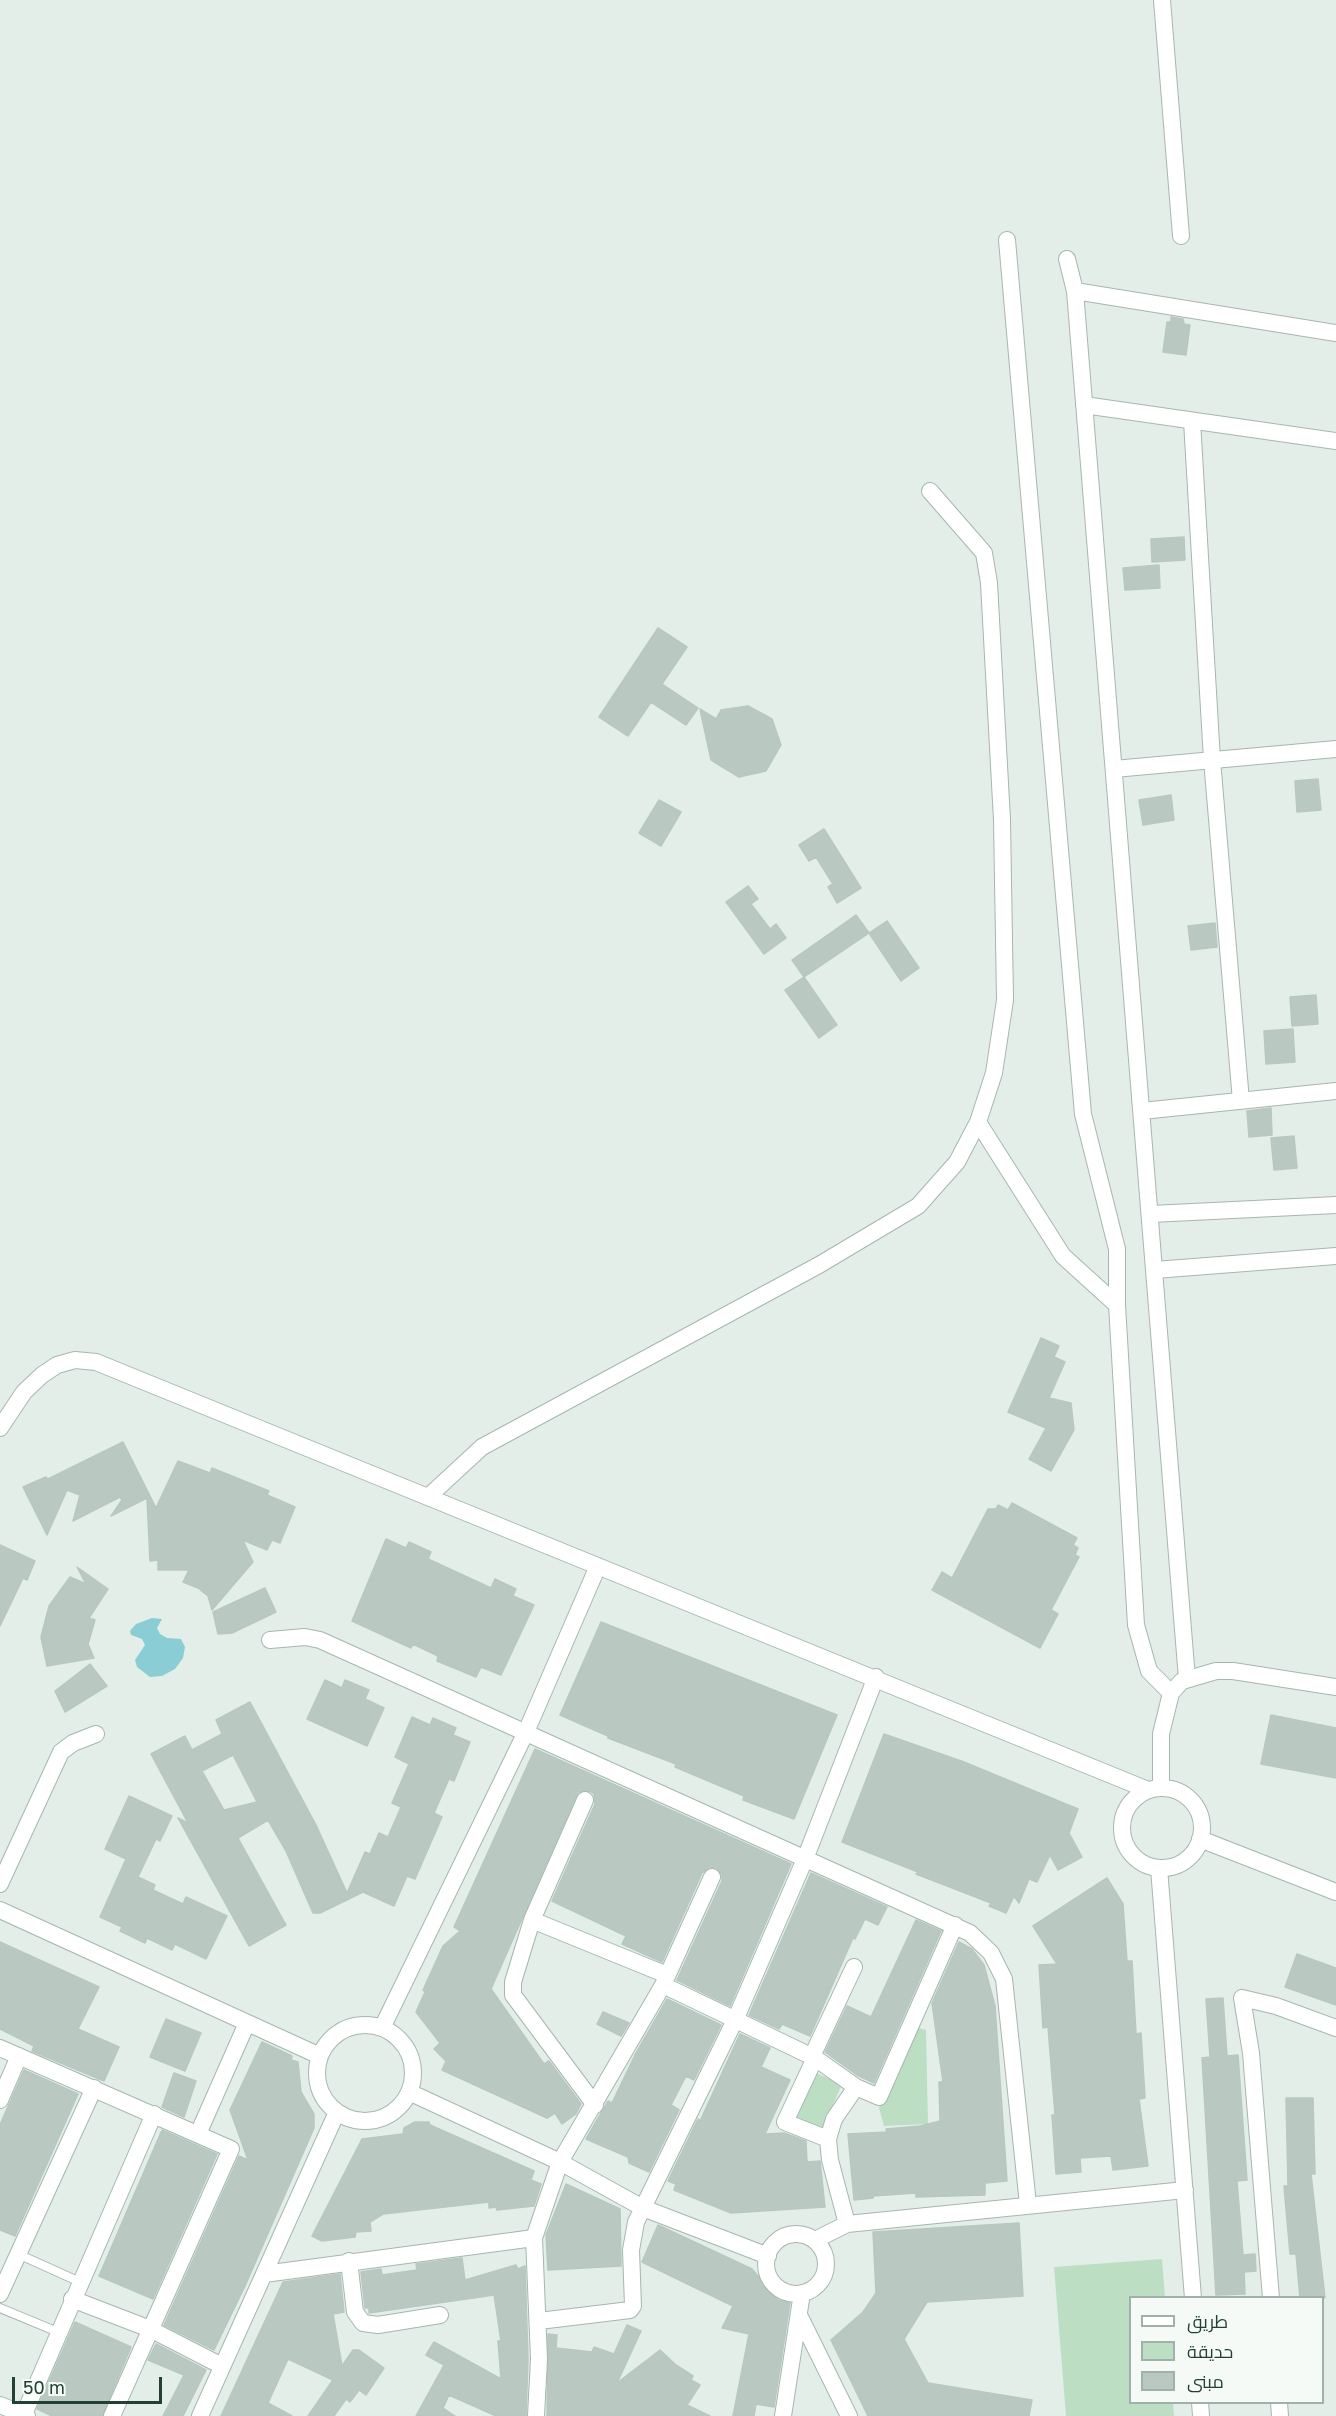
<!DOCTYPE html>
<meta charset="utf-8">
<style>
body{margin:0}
#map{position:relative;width:1336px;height:2416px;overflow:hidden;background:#e4eee9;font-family:"Golos Text",Cairo,sans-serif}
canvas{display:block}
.legend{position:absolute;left:1129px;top:2296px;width:195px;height:108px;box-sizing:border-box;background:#f5faf7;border:2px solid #a1b0aa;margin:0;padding:8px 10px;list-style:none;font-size:18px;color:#234036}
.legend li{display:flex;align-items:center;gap:12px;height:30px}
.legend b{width:30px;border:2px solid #a1b0aa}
.scale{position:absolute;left:12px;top:2377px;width:150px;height:27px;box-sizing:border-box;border:3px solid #234036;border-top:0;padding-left:8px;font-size:18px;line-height:21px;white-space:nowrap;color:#234036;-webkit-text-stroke:4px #f5faf7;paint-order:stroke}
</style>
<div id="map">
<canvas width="1336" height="2416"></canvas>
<ul class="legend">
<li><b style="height:8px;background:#fff"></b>طريق</li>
<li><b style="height:16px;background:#bcdfc4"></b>حديقة</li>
<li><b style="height:16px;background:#b9c9c2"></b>مبنى</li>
</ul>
<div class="scale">50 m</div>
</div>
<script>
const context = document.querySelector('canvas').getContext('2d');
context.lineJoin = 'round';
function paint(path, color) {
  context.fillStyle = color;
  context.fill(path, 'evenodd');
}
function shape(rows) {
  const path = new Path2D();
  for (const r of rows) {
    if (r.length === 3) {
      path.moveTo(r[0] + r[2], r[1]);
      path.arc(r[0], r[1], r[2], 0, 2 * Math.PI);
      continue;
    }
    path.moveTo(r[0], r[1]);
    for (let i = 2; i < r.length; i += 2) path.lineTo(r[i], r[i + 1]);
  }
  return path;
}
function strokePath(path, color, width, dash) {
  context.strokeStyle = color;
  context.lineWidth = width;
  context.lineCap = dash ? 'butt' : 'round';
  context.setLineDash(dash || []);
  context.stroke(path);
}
const green = shape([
 [909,2025,926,2030,928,2124,884,2126,879,2108],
 [809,2070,842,2084,821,2133,787,2119],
 [1162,2259,1165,2297,1130,2298,1130,2402,1173,2403,1174,2416,1066,2416,1054,2267]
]);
const water = shape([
 [152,1618,162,1619,157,1628,160,1634,167,1638,181,1639,185,1647,183,1658,175,1669,162,1676,150,1677,137,1667,135,1660,145,1645,142,1639,131,1635,130,1631,136,1624]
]);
const building = shape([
 [1171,317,1183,319,1184,324,1190,325,1186,355,1163,352,1167,322,1171,322,1171,317],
 [1184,537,1185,560,1152,562,1151,539,1184,537],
 [1159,565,1160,588,1125,590,1123,568,1159,565],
 [658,628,687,647,662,684,698,708,686,725,651,702,628,736,599,717,658,628],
 [748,706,772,719,781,745,766,771,739,777,711,760,700,709,716,719,721,710,748,706],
 [1318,779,1321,810,1297,812,1295,781,1318,779],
 [1171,795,1174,820,1143,825,1139,800,1171,795],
 [659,800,681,812,661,846,639,833,659,800],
 [824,829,861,888,837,903,828,887,833,884,816,857,809,861,799,845,824,829],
 [748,886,758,899,751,904,770,929,776,924,786,938,764,954,726,902,748,886],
 [856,915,869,933,804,977,792,960,856,915],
 [887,921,919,968,901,981,869,933,887,921],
 [1215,923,1217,947,1191,950,1188,926,1215,923],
 [804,977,837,1025,819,1038,785,990,804,977],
 [1316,995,1318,1024,1292,1026,1290,997,1316,995],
 [1293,1029,1295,1062,1266,1064,1264,1031,1293,1029],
 [1271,1108,1272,1135,1249,1137,1247,1111,1271,1108],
 [1294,1136,1297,1168,1274,1170,1271,1138,1294,1136],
 [1041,1338,1059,1346,1054,1357,1065,1362,1049,1398,1071,1403,1074,1430,1051,1471,1029,1459,1046,1428,1008,1412,1041,1338],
 [123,1442,156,1508,178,1461,210,1473,212,1468,269,1491,267,1495,295,1507,280,1543,272,1540,267,1550,243,1540,253,1562,212,1610,208,1596,198,1588,183,1582,189,1570,158,1570,158,1560,150,1561,147,1498,111,1516,122,1500,120,1497,73,1521,80,1495,67,1490,47,1535,23,1487,46,1477,48,1479,123,1442],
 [1012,1503,1077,1538,1073,1545,1078,1548,1075,1555,1079,1557,1051,1610,1058,1614,1040,1648,932,1590,942,1572,952,1578,988,1509,996,1509,998,1505,1008,1510,1012,1503],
 [386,1539,406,1548,409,1542,431,1552,428,1559,491,1588,495,1579,516,1589,513,1596,534,1605,501,1675,481,1667,476,1677,437,1661,438,1656,413,1644,411,1648,352,1621,386,1539],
 [0,1545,35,1561,27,1580,23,1578,0,1626,0,1545],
 [77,1567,108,1589,89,1618,95,1620,88,1644,94,1658,47,1666,41,1637,49,1606,70,1577,86,1584,77,1567],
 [265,1588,276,1612,232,1633,218,1634,213,1612,265,1588],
 [601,1622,837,1715,794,1819,743,1800,744,1796,675,1767,676,1764,608,1738,608,1736,560,1715,601,1622],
 [90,1664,107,1686,65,1712,55,1691,90,1664],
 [325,1680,342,1688,345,1680,369,1690,365,1699,384,1708,367,1746,307,1719,325,1680],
 [250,1702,316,1825,347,1893,365,1852,370,1854,379,1833,388,1837,401,1807,392,1803,409,1764,395,1757,412,1717,430,1725,433,1718,456,1728,453,1735,470,1742,454,1781,449,1779,434,1813,442,1817,415,1879,407,1876,394,1906,363,1892,320,1913,313,1913,286,1851,268,1820,238,1838,286,1925,249,1946,178,1818,188,1823,151,1754,185,1736,192,1750,222,1734,216,1720,250,1702],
 [233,1755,257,1802,224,1810,202,1771,233,1755],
 [1271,1715,1336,1728,1336,1778,1261,1764,1271,1715],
 [884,1734,964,1762,1078,1809,1069,1833,1082,1857,1058,1870,1050,1855,1037,1882,1029,1879,1019,1903,1014,1896,1006,1913,989,1906,991,1903,916,1874,918,1872,842,1842,884,1734],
 [535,1749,791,1864,730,2006,677,1980,722,1881,722,1875,717,1868,710,1867,702,1873,662,1962,622,1944,626,1936,552,1901,595,1804,594,1794,590,1791,578,1792,491,1989,544,2064,549,2061,581,2104,576,2114,562,2124,555,2113,547,2118,442,2070,446,2061,434,2049,440,2043,416,2012,425,1992,423,1990,443,1946,460,1931,454,1927,535,1749],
 [129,1796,172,1816,160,1841,156,1839,138,1877,155,1885,153,1890,183,1904,186,1897,227,1916,206,1959,175,1944,172,1950,147,1938,145,1943,120,1931,122,1927,100,1917,126,1859,105,1849,129,1796],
 [811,1873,887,1907,878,1925,865,1919,855,1939,853,1938,810,2036,782,2024,779,2029,749,2015,811,1873],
 [1107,1878,1123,1904,1127,1961,1132,1961,1136,2034,1141,2033,1145,2098,1139,2099,1148,2166,1113,2170,1111,2156,1080,2158,1081,2172,1056,2174,1052,2115,1055,2115,1048,2027,1043,2028,1039,1965,1057,1964,1033,1926,1107,1878],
 [916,1920,941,1931,874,2083,857,2075,825,2052,847,2006,871,2017,916,1920],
 [0,1942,99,1987,78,2029,119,2047,104,2081,32,2051,34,2046,0,2029,0,1942],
 [959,1942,972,1949,984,1965,995,2006,1007,2181,985,2183,985,2195,916,2197,916,2193,873,2196,873,2198,854,2200,848,2134,887,2132,886,2129,920,2126,940,2121,939,2082,943,2082,932,2003,959,1942],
 [1297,1954,1336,1968,1336,2005,1285,1987,1297,1954],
 [1223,1998,1227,2056,1238,2055,1247,2180,1237,2181,1243,2255,1255,2254,1256,2271,1244,2272,1245,2294,1216,2295,1202,2058,1210,2057,1206,1999,1223,1998],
 [667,1999,721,2025,694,2080,686,2076,671,2105,679,2110,649,2172,629,2163,628,2157,586,2139,608,2101,612,2103,636,2053,667,1999],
 [603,2012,629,2023,621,2036,597,2024,603,2012],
 [166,2019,201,2033,185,2071,150,2057,166,2019],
 [740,2034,770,2048,761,2067,790,2080,765,2134,784,2133,806,2141,807,2162,820,2161,825,2207,731,2213,674,2190,676,2184,668,2181,698,2119,700,2121,740,2034],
 [262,2042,292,2056,291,2060,298,2062,301,2092,314,2114,314,2128,245,2286,214,2350,164,2325,239,2156,248,2160,230,2110,262,2042],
 [24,2070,78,2094,15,2236,0,2230,0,2125,24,2070],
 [174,2073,196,2081,184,2117,162,2107,174,2073],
 [1286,2098,1313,2098,1315,2174,1311,2174,1325,2298,1300,2298,1296,2254,1290,2254,1284,2186,1288,2186,1286,2098],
 [415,2122,429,2122,430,2125,534,2171,531,2180,541,2184,534,2206,497,2210,496,2207,489,2208,489,2202,383,2214,370,2222,371,2231,356,2232,355,2237,322,2241,312,2236,362,2139,403,2134,404,2128,415,2122],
 [162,2130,217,2154,153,2299,99,2276,162,2130],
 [566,2184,620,2209,621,2266,548,2270,546,2235,566,2184],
 [1019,2223,1023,2296,927,2302,904,2339,928,2383,1032,2400,1029,2416,868,2416,831,2340,863,2312,876,2293,873,2232,1019,2223],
 [658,2225,752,2269,778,2300,790,2303,774,2407,756,2404,754,2416,733,2416,749,2334,722,2328,733,2306,642,2262,658,2225],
 [462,2258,465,2280,516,2265,518,2269,525,2266,528,2359,526,2416,496,2416,449,2395,443,2408,455,2416,416,2416,444,2365,426,2355,434,2342,501,2379,498,2341,501,2341,494,2295,369,2313,369,2308,365,2308,361,2272,381,2269,382,2275,417,2270,416,2264,462,2258],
 [340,2274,344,2312,333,2314,342,2366,353,2350,359,2350,384,2368,366,2395,359,2390,350,2402,346,2399,334,2416,308,2416,333,2380,288,2359,268,2403,292,2416,221,2416,283,2282,340,2274],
 [75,2322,131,2347,102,2416,52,2416,37,2409,75,2322],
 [627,2325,641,2331,617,2383,660,2350,676,2365,693,2376,691,2380,700,2385,687,2405,710,2416,547,2416,548,2334,557,2335,556,2348,592,2352,594,2347,614,2354,627,2325],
 [156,2344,206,2370,183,2416,163,2416,184,2375,148,2360,156,2344]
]);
const lane = shape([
 [18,2254,80,2282],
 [0,2308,58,2332]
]);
const street = shape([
 [1162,0,1181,236],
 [1007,240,1083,1114,1117,1249,1117,1305,1136,1625,1149,1671,1171,1693],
 [1067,259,1075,291,1187,1679],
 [1075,291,1336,333],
 [1084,405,1336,441],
 [1192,421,1212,760,1241,1101],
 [1114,769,1336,749],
 [1142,1111,1336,1091],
 [978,1122,1063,1256,1117,1305],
 [1151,1214,1336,1205],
 [1155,1270,1336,1256],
 [0,1428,24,1392,42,1375,57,1365,75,1360,96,1362,1148,1790],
 [428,1497,482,1447,819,1265,918,1206,957,1162,978,1122,994,1073,1005,1000,1002,820,989,583,984,553,930,491],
 [270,1640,305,1637,320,1640,970,1933,991,1953,1004,1979,1028,2204],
 [1162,1828,40],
 [1161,1788,1161,1734,1171,1693,1182,1681,1216,1671,1233,1671,1336,1687],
 [585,1800,532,1920,513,1982,513,1995,595,2105],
 [1200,1839,1336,1892],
 [1159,1868,1193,2298],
 [0,1884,61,1752,73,1743,96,1734],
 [0,1910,320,2056],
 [532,1920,667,1975],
 [663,1985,815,2058,856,2087,879,2097,955,1925],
 [365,2073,48],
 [382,2028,526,1732,598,1566],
 [0,2048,231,2149,112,2416],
 [409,2092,560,2162,643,2208,768,2256],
 [0,2100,19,2056],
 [198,2134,247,2023],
 [828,2139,785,2122,815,2058,813,2054,854,1967],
 [847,2224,830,2160,828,2139,834,2119,856,2087],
 [796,2264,30],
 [815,2240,847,2224,1185,2190],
 [349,2261,355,2312,363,2323,378,2325,440,2315],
 [264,2274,534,2238],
 [0,2294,94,2088],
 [1271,2298,1251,2053,1242,1998,1276,2006,1336,2028],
 [72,2299,150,2329,222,2366],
 [799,2315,849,2416],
 [539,2321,630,2310,633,2306,631,2250,636,2222,736,2018,805,1859,876,1677],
 [1200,2402,1201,2416],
 [1279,2402,1280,2416],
 [0,2405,27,2416],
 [24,2414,154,2114],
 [200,2416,337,2112],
 [536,2416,539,2359,534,2238,560,2162,663,1985,712,1877],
 [783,2416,802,2293]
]);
paint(green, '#bcdfc4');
paint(water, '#8bcdd4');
paint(building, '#b9c9c2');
strokePath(building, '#b6c8bf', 1.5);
strokePath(lane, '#a6b6b0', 10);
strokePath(street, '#a6b6b0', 18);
strokePath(lane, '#fff', 8);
strokePath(street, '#fff', 16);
</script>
